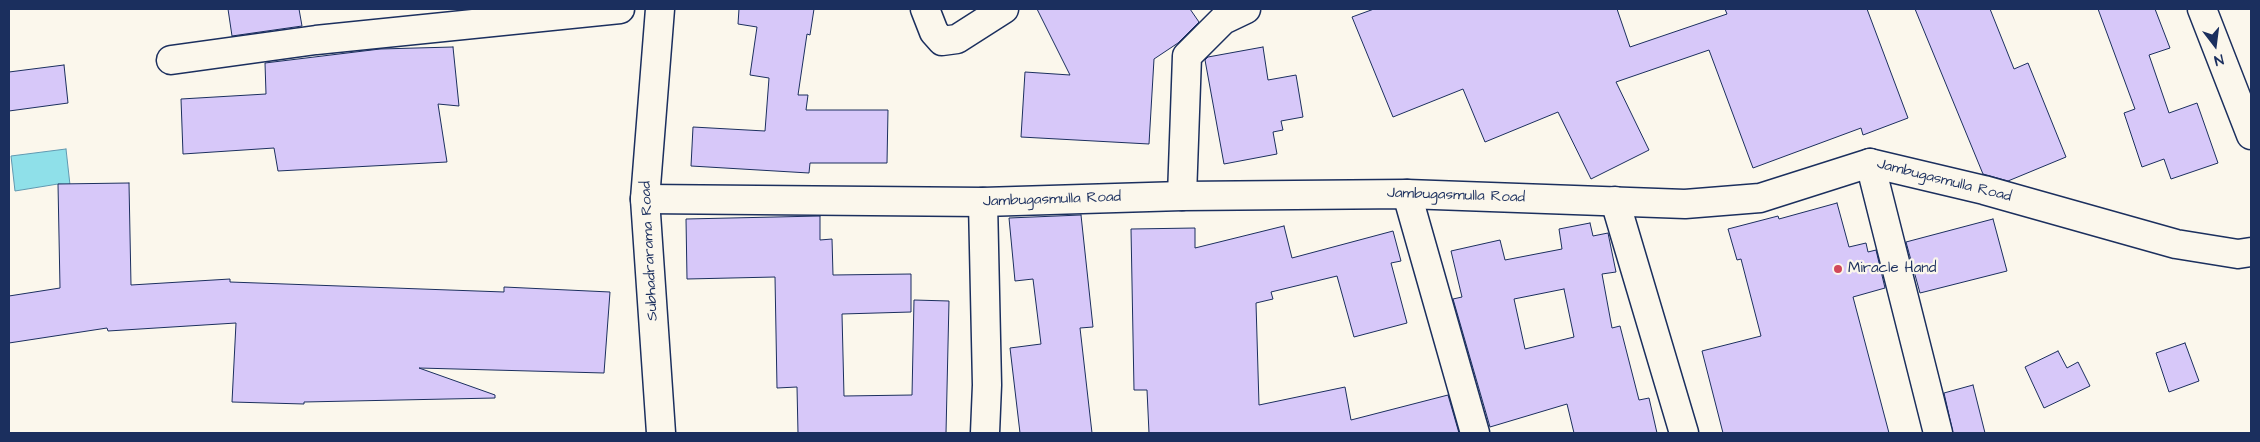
<!DOCTYPE html>
<style>
body{margin:0}
#map{position:relative;width:2260px;height:442px;overflow:hidden;background:#fbf7ec;font-family:"Architects Daughter",sans-serif}
canvas{display:block}
.frame{position:absolute;inset:0;border:10px solid #1b2f5e;pointer-events:none}
.north{position:absolute;left:2190px;top:20px;width:50px;height:50px;-webkit-text-stroke:4px #fbf7ec;paint-order:stroke;rotate:165deg;font-size:14px;font-weight:700;line-height:20px;text-align:center;color:#1b2f5e}
.north::after{content:'';display:block;margin:auto;width:18px;height:22px;background:#1b2f5e;clip-path:polygon(50% 0,100% 100%,50% 72%,0 100%)}
</style>
<div id="map">
<canvas width="2260" height="442"></canvas>
<div class="frame"></div>
<div class="north">N</div>
</div>
<script>
const context = document.querySelector('canvas').getContext('2d');
context.lineJoin = 'round';
function paint(path, color) {
  context.fillStyle = color;
  context.fill(path, 'evenodd');
}
function shape(rows) {
  const path = new Path2D();
  for (const r of rows) {
    path.moveTo(r[0], r[1]);
    for (let i = 2; i < r.length; i += 2) path.lineTo(r[i], r[i + 1]);
  }
  return path;
}
function strokePath(path, color, width, dash) {
  context.strokeStyle = color;
  context.lineWidth = width;
  context.lineCap = dash ? 'butt' : 'round';
  context.setLineDash(dash || []);
  context.stroke(path);
}
function drawText(font, color, halo, rows, align = 'center') {
  context.font = font + ' "Architects Daughter",sans-serif';
  context.lineWidth = 4.5;
  context.setLineDash([]);
  context.textBaseline = 'middle';
  context.strokeStyle = halo;
  context.fillStyle = color;
  for (const [text, x, y, turn = 0] of rows) {
    context.save();
    context.translate(x, y);
    context.rotate((+turn || 0) * Math.PI / 180);
    context.textAlign = isNaN(turn) ? turn : align;
    if (halo) context.strokeText(text, 0, 0);
    context.fillText(text, 0, 0);
    context.restore();
  }
}
const water = shape([
 [66,149,70,185,58,184,15,191,11,156,66,149]
]);
const building = shape([
 [228,9,299,9,302,26,232,36,228,9],
 [739,9,814,9,810,35,807,34,798,95,808,95,806,110,888,110,887,163,810,163,809,173,691,166,693,127,765,131,769,78,750,75,757,27,738,24,739,9],
 [1037,9,1190,9,1199,22,1178,43,1154,59,1149,144,1021,137,1025,72,1070,75,1037,9],
 [1374,9,1617,9,1630,47,1727,14,1725,9,1867,9,1908,118,1863,135,1861,128,1753,168,1709,50,1616,82,1649,150,1591,179,1558,112,1485,142,1463,89,1393,117,1352,17,1374,9],
 [1915,9,1990,9,2014,69,2028,63,2066,157,2008,181,1983,174,1915,9],
 [2098,9,2155,9,2170,48,2149,55,2169,113,2197,103,2218,163,2171,179,2164,159,2142,167,2124,113,2135,109,2098,9],
 [453,47,459,106,438,104,447,162,278,171,274,148,183,154,181,99,266,94,265,63,380,49,453,47],
 [1263,47,1268,80,1296,75,1303,117,1281,121,1283,130,1273,132,1277,154,1224,164,1205,60,1208,57,1263,47],
 [64,65,68,103,9,111,9,72,64,65],
 [129,183,131,285,230,279,230,282,504,292,504,287,610,292,604,373,419,368,495,395,495,398,304,402,304,404,232,402,236,323,108,331,107,328,9,343,9,296,60,288,58,184,129,183],
 [1837,203,1849,247,1866,243,1868,252,1876,250,1885,288,1853,297,1889,433,1723,433,1702,351,1761,336,1741,259,1737,260,1728,229,1778,216,1779,219,1837,203],
 [1081,215,1093,327,1080,328,1092,433,1020,433,1010,348,1041,344,1033,279,1015,281,1009,218,1081,215],
 [820,216,820,240,832,239,833,275,911,274,911,312,842,314,844,396,912,395,914,300,949,301,946,433,798,433,797,387,777,388,775,277,687,279,686,219,820,216],
 [1993,219,2007,271,1920,293,1906,242,1993,219],
 [1590,223,1593,236,1608,233,1616,272,1602,274,1612,328,1620,326,1639,400,1649,398,1657,433,1574,433,1567,404,1490,427,1453,299,1462,297,1451,251,1500,240,1505,260,1562,249,1559,229,1590,223],
 [1564,289,1574,337,1525,349,1514,299,1564,289],
 [1284,226,1292,258,1393,231,1401,261,1391,263,1407,323,1354,337,1337,276,1271,292,1273,299,1256,303,1259,405,1345,387,1351,420,1448,395,1459,433,1149,433,1147,390,1134,390,1131,229,1195,228,1195,248,1284,226],
 [2185,343,2199,381,2169,392,2156,353,2185,343],
 [2058,351,2067,368,2078,362,2090,386,2044,408,2025,367,2058,351],
 [1973,385,1985,433,1953,433,1944,393,1973,385]
]);
const minor = shape([
 [925,9,934,32,942,41,957,39,1004,9],
 [2202,9,2251,135],
 [171,60,316,40,620,9],
 [1870,163,1938,433],
 [1407,194,1475,433],
 [1182,196,1187,56,1223,20,1246,9],
 [1615,201,1684,433],
 [983,202,987,385,985,433]
]);
const tertiary = shape([
 [645,199,983,202,1182,196,1407,194,1685,204,1760,198,1870,163,1984,190,2176,244,2238,254,2251,252]
]);
const primary = shape([
 [660,9,645,199,661,433]
]);
const markers = [
 [1838,269,5,"#d1495b"]
];
const streetNames = [
 ["Jambugasmulla Road",1944,181,14],
 ["Jambugasmulla Road",1456,196,2],
 ["Jambugasmulla Road",1052,200,-2],
 ["Subhadrarama Road",650,251,-93]
];
const poiNames = [
 ["Miracle Hand",1848,269]
];
paint(water, '#8fe0e9');
strokePath(water, '#6199b1', 1);
paint(building, '#d7c8f9');
strokePath(building, '#1b2f5e', 1);
strokePath(minor, '#1b2f5e', 31);
strokePath(tertiary, '#1b2f5e', 31);
strokePath(primary, '#1b2f5e', 31);
strokePath(minor, '#fbf7ec', 28);
strokePath(tertiary, '#fbf7ec', 28);
strokePath(primary, '#fbf7ec', 28);
for (const [x, y, r, color] of markers) {
  const dot = new Path2D();
  dot.arc(x, y, r, 0, 2 * Math.PI);
  context.fillStyle = color;
  context.fill(dot);
  strokePath(dot, '#fbf7ec', 2);
}
drawText('15px', '#1b2f5e', '#fbf7ec', streetNames);
drawText('15px', '#1b2f5e', '#fbf7ec', poiNames, 'left');
</script>
